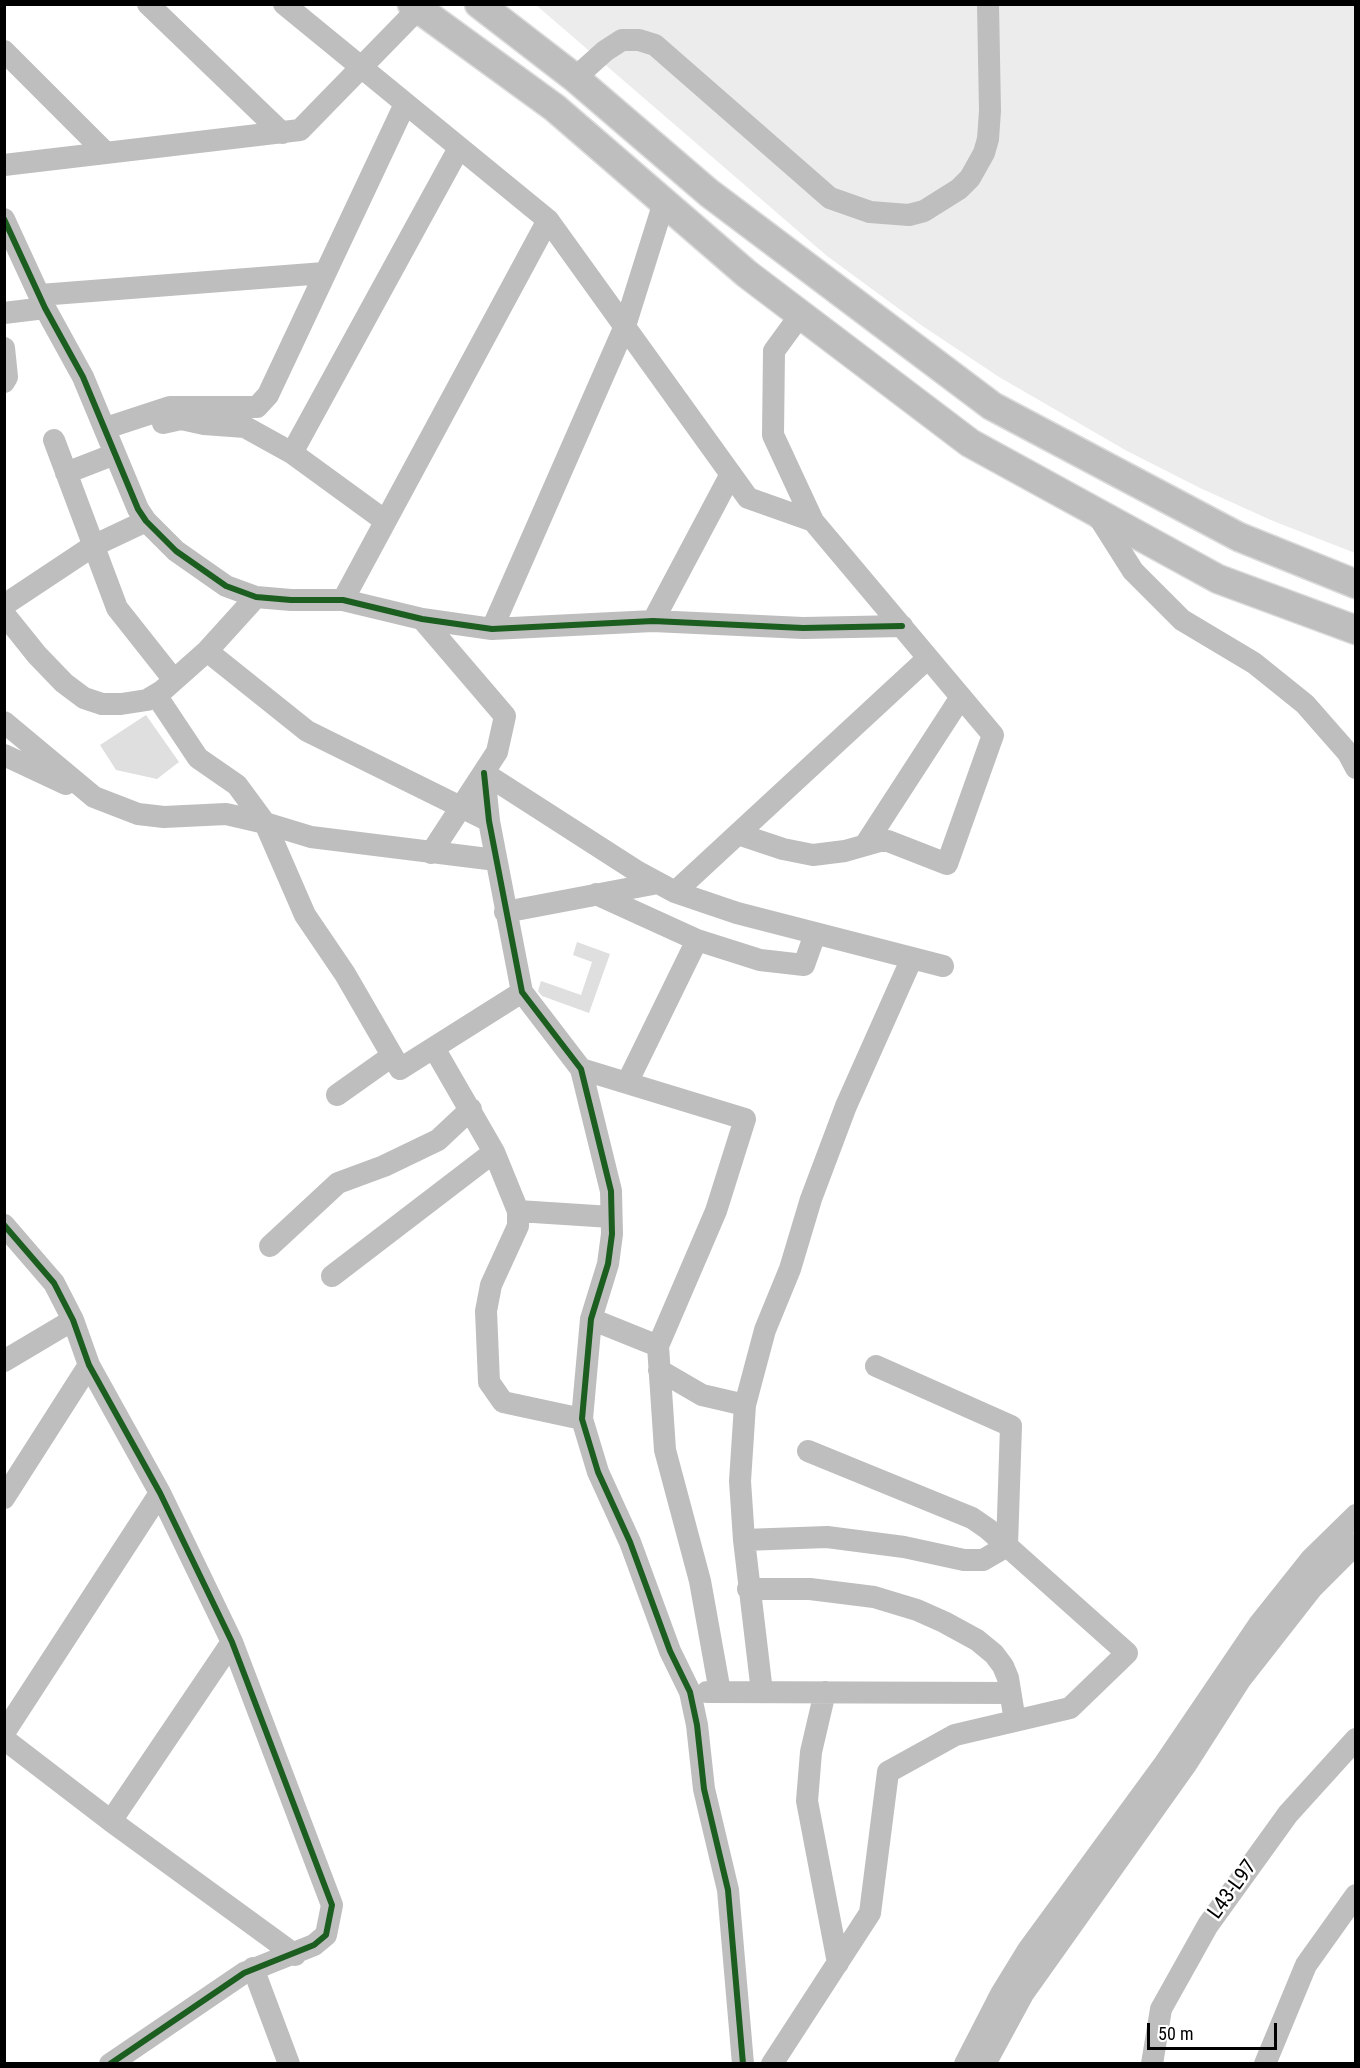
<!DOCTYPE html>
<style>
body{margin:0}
#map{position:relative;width:1360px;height:2068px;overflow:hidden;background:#fff;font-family:"Roboto Condensed",sans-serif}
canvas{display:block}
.frame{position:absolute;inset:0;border:6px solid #000;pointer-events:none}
.scale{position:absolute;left:1147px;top:2023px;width:130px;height:27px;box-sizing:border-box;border:3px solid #000;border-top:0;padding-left:8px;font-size:18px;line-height:21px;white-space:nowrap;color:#000;-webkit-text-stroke:4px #fff;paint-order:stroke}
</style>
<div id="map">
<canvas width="1360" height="2068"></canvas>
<div class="frame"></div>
<div class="scale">50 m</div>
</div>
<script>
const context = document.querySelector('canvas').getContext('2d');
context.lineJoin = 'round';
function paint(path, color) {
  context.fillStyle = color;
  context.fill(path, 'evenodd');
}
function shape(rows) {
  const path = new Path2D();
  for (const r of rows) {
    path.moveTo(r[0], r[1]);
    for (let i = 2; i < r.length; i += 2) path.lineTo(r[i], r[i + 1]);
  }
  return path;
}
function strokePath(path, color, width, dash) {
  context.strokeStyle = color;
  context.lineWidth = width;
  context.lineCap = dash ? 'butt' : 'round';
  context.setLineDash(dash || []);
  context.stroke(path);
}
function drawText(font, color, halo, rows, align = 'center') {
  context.font = font + ' "Roboto Condensed",sans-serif';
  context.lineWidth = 5;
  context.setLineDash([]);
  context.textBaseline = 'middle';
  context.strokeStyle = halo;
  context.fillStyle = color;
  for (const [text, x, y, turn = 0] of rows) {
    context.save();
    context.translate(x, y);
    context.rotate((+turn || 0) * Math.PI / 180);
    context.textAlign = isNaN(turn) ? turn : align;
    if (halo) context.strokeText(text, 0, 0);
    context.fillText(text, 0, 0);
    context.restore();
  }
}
const green = shape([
 [536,5,1355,5,1355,553,1273,521,1200,488,1127,451,999,377,921,325,827,256]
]);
const building = shape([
 [146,715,179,762,157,779,116,770,100,745],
 [577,942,610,954,589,1013,542,996,538,991,541,981,581,995,592,962,573,955]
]);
const minor = shape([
 [148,4,282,133],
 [284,4,548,220,748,498,813,521],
 [4,51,106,153],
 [575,78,605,51,622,40,639,40,655,45,830,198,870,212,909,215,924,211,959,189,970,178,984,153,988,139,990,111,988,4],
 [4,165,300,130,418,9],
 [4,219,45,308,83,377,138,509,146,521,176,551,226,586,256,597,291,600,343,600,422,619,492,629,653,621,803,628,902,626],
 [40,295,324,273],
 [4,313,45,308],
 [4,348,7,377,4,382],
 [163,423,181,419,204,424,245,427,292,453,384,520],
 [106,428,170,407,257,407,268,395,405,104],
 [54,440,117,608,174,680],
 [292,453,459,148],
 [66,473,115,454],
 [1095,511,1133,571,1182,620,1254,663,1305,704,1348,753,1356,768],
 [343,600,548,220],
 [4,605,93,546,146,521],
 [4,614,37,655,64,683,84,698,102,704,121,704,147,700,162,691,207,651,256,597],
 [422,619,505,716,497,752,431,853],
 [653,621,731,474],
 [492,629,625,326,664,202],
 [207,651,307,731,489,821],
 [156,695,198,758,237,785,265,823,305,915,345,974,400,1069,522,992],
 [4,722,94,797,138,814,164,817,226,814,265,823,311,837,496,860],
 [4,755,66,784],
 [484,773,489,821,522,992,581,1069,611,1191,612,1234,608,1264,591,1319,582,1419,598,1472,630,1542,670,1651,690,1692,697,1725,704,1789,728,1890,743,2064],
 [484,773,638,872,675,892,737,913,943,966],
 [738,834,783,849,813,855,845,851,880,841,888,841,947,864,993,735,813,521,773,435,774,351,801,314],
 [865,845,961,697],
 [675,892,928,658],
 [596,894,697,940,760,960,804,965,815,934],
 [505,912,658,883],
 [434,1048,494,1152,518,1211,518,1226,491,1285,486,1311,489,1382,503,1402,582,1419],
 [581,1069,745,1119,716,1211,658,1346,665,1450,700,1581,720,1692],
 [627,1083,697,940],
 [337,1095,392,1056],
 [518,1211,611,1217],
 [4,1225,54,1283,73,1320,89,1365,160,1493,232,1642,332,1905,326,1935,314,1945,244,1973,110,2064],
 [270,1246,338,1183,384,1166,438,1140,471,1109],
 [332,1276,494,1152],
 [591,1319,658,1346],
 [4,1361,73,1320],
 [876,1366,1011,1426,1007,1546],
 [659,1370,702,1395,745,1405],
 [4,1498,89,1365],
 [744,1540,827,1537,904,1547,964,1560,983,1560,1007,1546],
 [748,1589,810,1589,874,1597,917,1610,944,1622,977,1640,994,1654,1003,1666,1008,1678,1015,1721],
 [707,1692,1010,1693],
 [762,1692,744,1540,740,1481,745,1405,765,1330,790,1269,811,1199,846,1106,912,958],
 [825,1692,811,1752,807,1801,838,1963],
 [4,1733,160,1493],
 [4,1739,111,1821,295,1955],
 [111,1821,232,1642],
 [253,1968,289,2064],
 [772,2064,870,1913,888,1772,955,1735,1070,1708,1127,1653,988,1529,972,1518,808,1451],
 [965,2064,1001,1994,1028,1950,1165,1763,1260,1623,1311,1559,1356,1515],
 [985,2064,1023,1994,1185,1766,1240,1680,1312,1588,1356,1544],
 [1152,2064,1161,2009,1208,1925,1288,1814,1356,1739],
 [1265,2064,1306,1965,1356,1895]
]);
const major = shape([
 [412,4,555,108,747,274,970,443,1218,579,1356,630],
 [479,4,575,78,709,193,992,406,1239,537,1356,584]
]);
const cycleway = shape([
 [4,219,45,308,83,377,138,509,146,521,176,551,226,586,256,597,291,600,343,600,422,619,492,629,653,621,803,628,902,626],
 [484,773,489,821,522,992,581,1069,611,1191,612,1234,608,1264,591,1319,582,1419,598,1472,630,1542,670,1651,690,1692,697,1725,704,1789,728,1890,743,2064],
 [4,1225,54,1283,73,1320,89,1365,160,1493,232,1642,332,1905,326,1935,314,1945,244,1973,110,2064]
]);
const streetNames = [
 ["L43-L97",1233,1890,-54]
];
paint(green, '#ececec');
paint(building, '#dfdfdf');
strokePath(major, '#dbdbdb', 31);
strokePath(minor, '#bebebe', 22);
strokePath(major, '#bebebe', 28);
strokePath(cycleway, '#1b5e20', 6);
drawText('21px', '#000', '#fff', streetNames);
</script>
